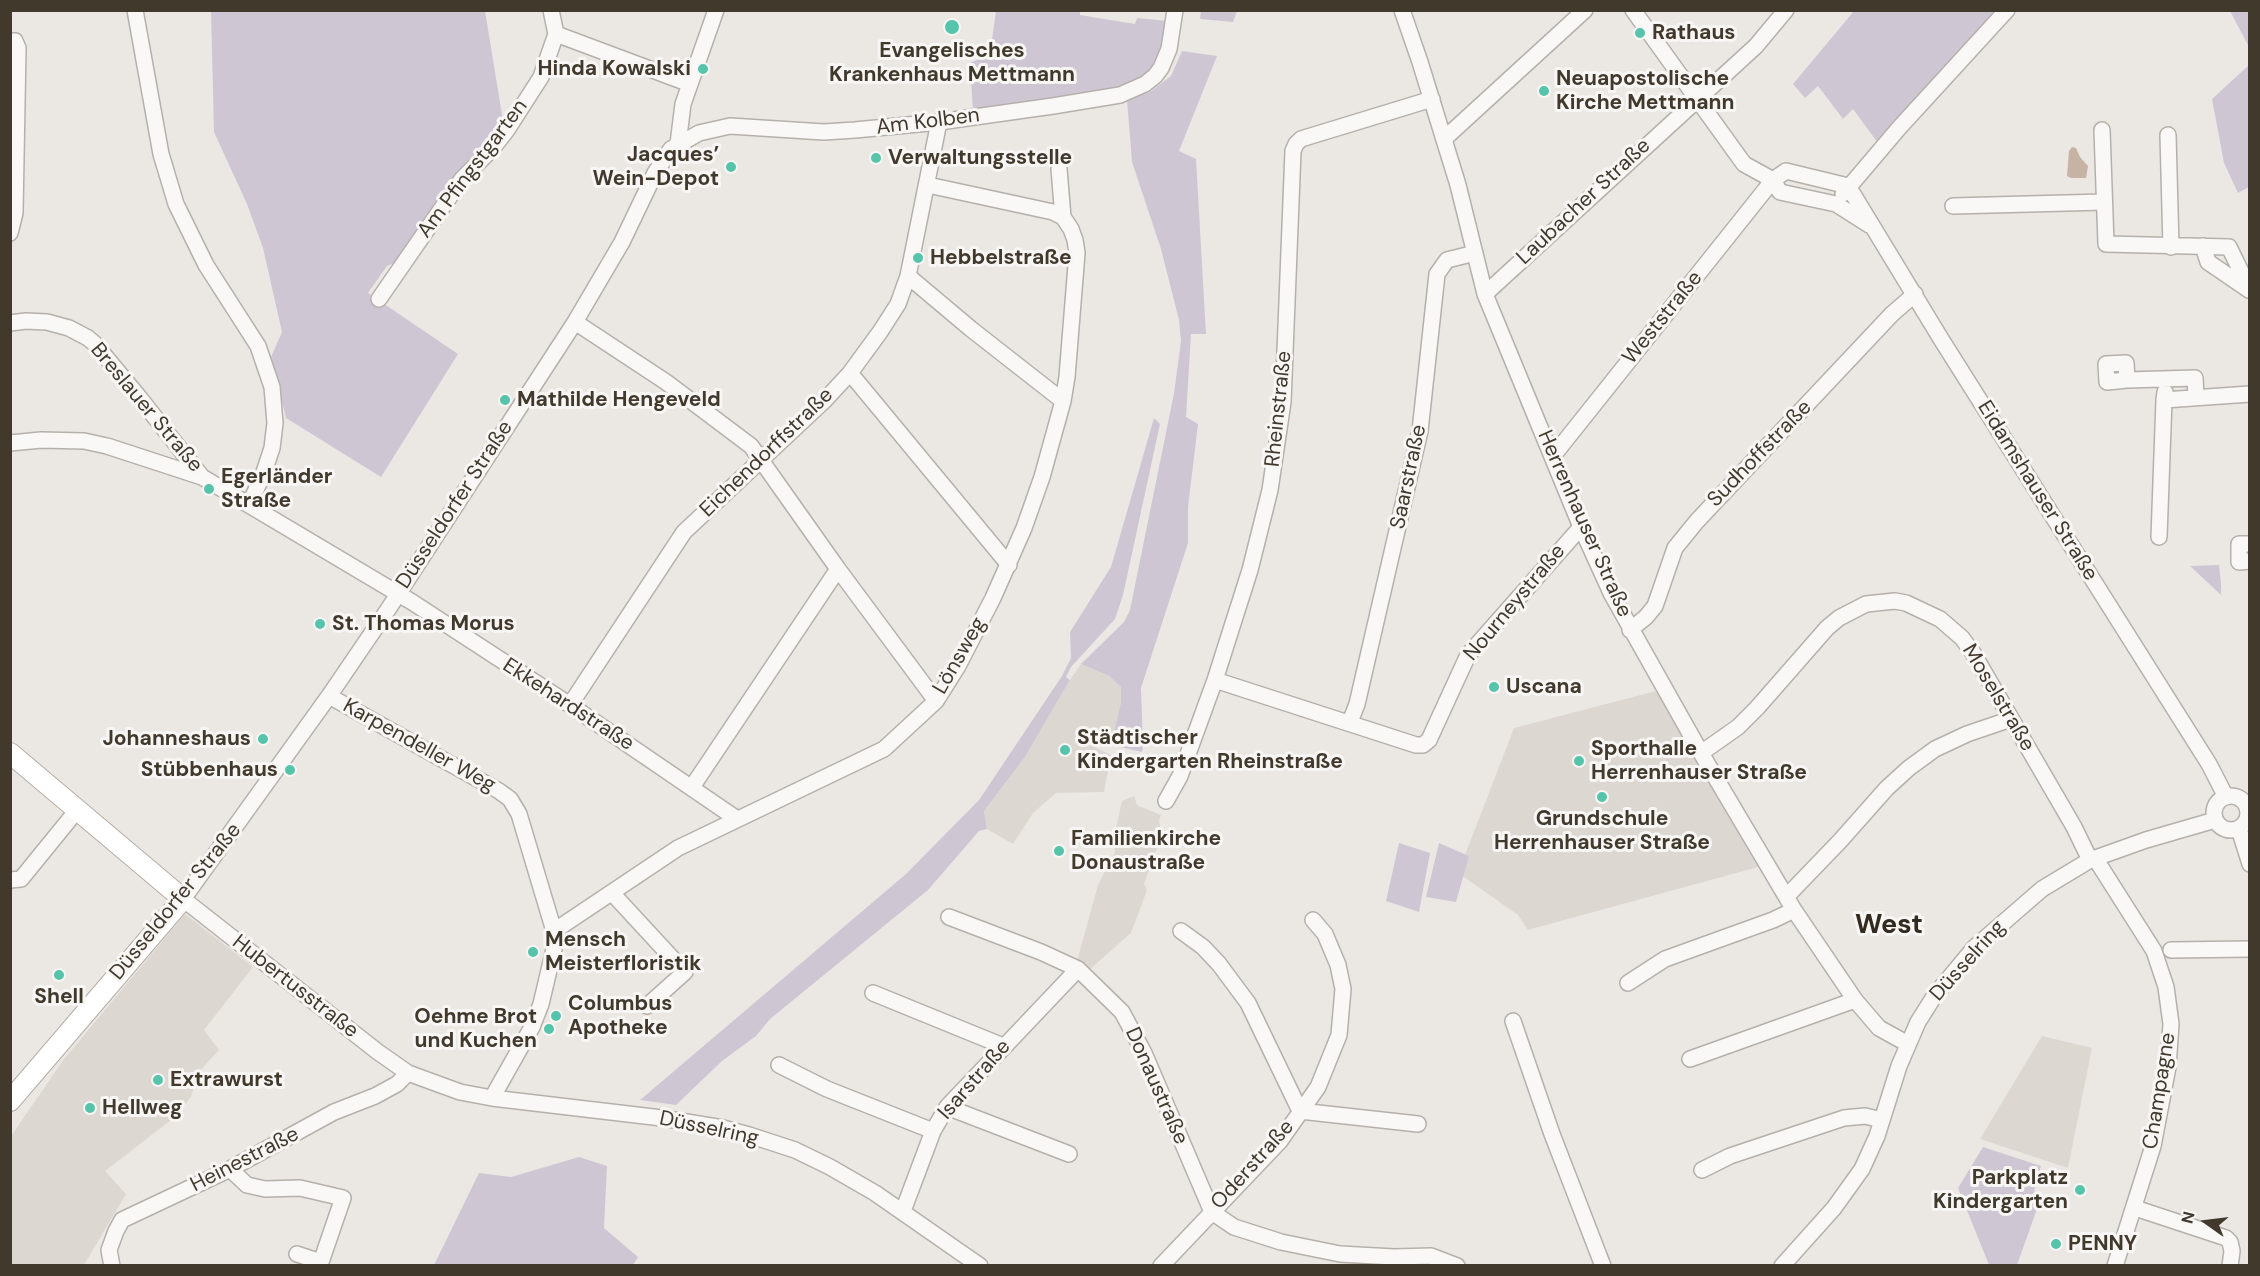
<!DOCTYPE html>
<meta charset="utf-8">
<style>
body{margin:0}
#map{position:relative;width:2260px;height:1276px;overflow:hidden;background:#ebe8e4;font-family:"DM Sans",sans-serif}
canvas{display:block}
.frame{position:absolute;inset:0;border:12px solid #42392d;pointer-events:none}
.north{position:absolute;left:2176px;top:1192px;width:60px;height:60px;-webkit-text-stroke:4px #f8f6f4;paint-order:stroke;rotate:284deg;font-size:16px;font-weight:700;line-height:24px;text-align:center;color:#42392d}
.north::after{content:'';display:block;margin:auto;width:21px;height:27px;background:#42392d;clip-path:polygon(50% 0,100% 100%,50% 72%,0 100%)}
</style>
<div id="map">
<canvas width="2260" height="1276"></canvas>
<div class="frame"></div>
<div class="north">N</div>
</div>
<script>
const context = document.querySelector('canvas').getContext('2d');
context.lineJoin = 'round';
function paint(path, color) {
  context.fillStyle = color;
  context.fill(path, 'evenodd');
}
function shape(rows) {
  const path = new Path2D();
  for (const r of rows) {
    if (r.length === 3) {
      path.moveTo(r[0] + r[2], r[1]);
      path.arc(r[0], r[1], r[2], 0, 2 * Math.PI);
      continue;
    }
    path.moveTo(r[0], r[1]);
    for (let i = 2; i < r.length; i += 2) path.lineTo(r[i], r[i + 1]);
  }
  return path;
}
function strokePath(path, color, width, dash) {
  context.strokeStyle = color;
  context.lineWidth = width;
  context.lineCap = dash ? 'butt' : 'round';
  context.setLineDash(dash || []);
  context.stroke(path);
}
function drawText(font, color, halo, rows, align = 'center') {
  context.font = font + ' "DM Sans",sans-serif';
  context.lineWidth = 6;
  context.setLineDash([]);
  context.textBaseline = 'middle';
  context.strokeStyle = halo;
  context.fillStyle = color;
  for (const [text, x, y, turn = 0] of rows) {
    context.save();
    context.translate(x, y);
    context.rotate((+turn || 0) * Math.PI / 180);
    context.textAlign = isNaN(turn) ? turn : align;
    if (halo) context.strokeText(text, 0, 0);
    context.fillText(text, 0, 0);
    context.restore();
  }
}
const built = shape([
 [1081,664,1109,676,1121,687,1121,702,1111,745,1091,738,1089,744,1111,755,1104,792,1056,793,1033,813,1013,844,987,829,984,811,1025,757,1070,680],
 [1656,691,1758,867,1528,930,1518,915,1458,873,1514,728],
 [1134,796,1137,805,1161,815,1159,821,1162,834,1144,884,1147,890,1131,933,1089,970,1077,961,1098,885,1115,852,1113,841,1122,801],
 [185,914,253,967,204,1030,219,1050,198,1073,191,1097,175,1117,105,1171,126,1194,84,1265,11,1265,11,1136,64,1059],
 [2042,1036,2092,1048,2068,1168,1980,1139]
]);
const green = shape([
 [211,11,485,11,504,127,397,262,387,266,368,293,458,354,381,477,286,418,271,357,282,332,263,248,247,204,214,132],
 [996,11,1080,11,1080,15,1135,24,1137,18,1168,21,1158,64,1138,81,1118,90,973,111,970,63,990,54],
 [1201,11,1201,10,1237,11,1233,22,1200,19],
 [1854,11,1998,11,1878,143,1853,109,1843,119,1818,86,1805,98,1793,84],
 [2230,11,2249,11,2249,47],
 [1182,51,1217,56,1179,151,1196,159,1206,334,1191,334,1186,417,1198,424,1188,507,1188,543,1141,688,1143,746,1142,752,1111,745,1121,702,1121,687,1109,676,1081,664,1124,622,1130,610,1174,393,1181,341,1179,320,1161,249,1132,162,1127,100,1150,92,1171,76],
 [2249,65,2249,187,2238,193,2224,163,2212,99],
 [1154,418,1160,424,1123,595,1115,619,1071,667,1066,677,1070,680,1025,757,984,811,987,829,979,831,928,890,770,1019,756,1036,722,1061,676,1105,640,1100,906,874,979,800,1062,676,1071,658,1070,632,1111,567],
 [2219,565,2221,584,2221,595,2190,566],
 [1399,843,1430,853,1419,912,1386,901],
 [1439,843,1469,856,1456,902,1426,897],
 [1983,1147,2041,1166,2034,1191,2042,1195,2017,1265,1989,1265,1958,1188],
 [579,1157,607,1166,604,1228,638,1257,633,1265,434,1265,479,1173,511,1177]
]);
const water = shape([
 [2072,147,2076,148,2080,157,2088,166,2086,178,2071,178,2067,176,2069,151]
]);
const minor = shape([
 [135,10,161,154,176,204,206,265,258,346,272,387,275,423,272,448,264,472,250,503],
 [551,10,556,34],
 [1402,10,1420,62,1458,185,1485,294,1581,527,1611,593,1701,753,1794,910,1855,1000,1879,1028,1908,1044],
 [1633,10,1744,164,1773,180,1780,192,1836,204,1869,225],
 [556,34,690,84],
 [10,41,15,41,18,48,15,213,10,233],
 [2102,130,2106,244,2229,247,2250,290],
 [2168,135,2171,247],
 [1444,139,1585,10],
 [678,144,683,104,716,10],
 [1059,169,1063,217],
 [1848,186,1941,339,2209,764,2226,797],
 [1843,194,1899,128,2007,10],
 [1953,206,2104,202],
 [2203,246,2208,262,2249,290],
 [908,276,971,329,1063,401],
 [1485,294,1756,46,1786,10],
 [379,299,462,179,492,149,507,130,541,77,556,34],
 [575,322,666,382,751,446,838,569,936,701],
 [10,323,26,321,47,322,69,328,88,338,95,344,139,397,202,477,412,602,570,705,737,819],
 [850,373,1009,565],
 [2127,380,2107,382,2106,364,2126,363,2127,380,2195,378,2196,397],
 [2165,392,2164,400,2250,394],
 [10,443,41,440,84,441,107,446,202,477],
 [1553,456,1773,180,1786,171,1848,186],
 [2159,537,2164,400],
 [2250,544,2239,544,2239,562,2250,561],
 [1630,630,1646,617,1655,606,1675,548,1697,521,1892,314,1915,294],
 [1215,680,1416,745,1423,745,1429,740,1468,655,1581,527],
 [329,696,499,791,510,799,519,814,554,931,554,949,541,1004,532,1027,492,1098],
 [570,705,684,532,825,400,850,373,880,332,898,304,908,276,939,122],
 [1350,722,1357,704,1420,431,1437,274,1447,260,1475,253],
 [1701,753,1738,727,1757,708,1827,628,1839,618,1866,604,1895,601,1906,603,1940,619,1962,638,1973,653,2074,827,2090,860],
 [692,787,838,569],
 [2231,813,17],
 [1166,801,1180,776,1215,680,1250,570,1270,490,1283,402,1293,151,1296,144,1301,139,1432,99],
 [2239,829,2250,864],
 [2095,858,2154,951,2166,987,2171,1024,2168,1067,2153,1146,2115,1266],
 [10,880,21,879,78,809],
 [612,893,685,972,647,1006],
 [1787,896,1840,841,1887,788,1909,768,1935,749,1967,734,2011,719],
 [949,917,1041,952,1078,969,1122,1012,1144,1053,1212,1212,1234,1227,1281,1242,1340,1254,1394,1257,1431,1256,1457,1266],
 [554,931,678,848,884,749,936,701,958,666,993,598,1024,528,1042,477,1063,401,1067,377,1077,253,1075,240,1071,229,1063,217,1053,212,928,185],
 [1181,931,1203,947,1219,964,1248,1003,1300,1111,1418,1124],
 [2171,950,2250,949],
 [1628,983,1665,959,1773,920,1794,910],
 [873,993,1003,1046],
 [1513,1021,1552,1134,1603,1266],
 [1690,1059,1855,1000],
 [779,1065,827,1089,933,1131],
 [947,1107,1069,1154],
 [230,1169,247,1185,265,1189,300,1188,343,1198,321,1262,297,1254],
 [1702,1170,1730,1156,1844,1118,1865,1116,1882,1120],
 [2135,1208,2226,1238,2230,1242,2232,1251,2230,1266],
 [903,1211,933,1131,947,1107,1078,969],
 [112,1266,109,1250,116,1231,122,1220,230,1169,334,1112,375,1096,397,1084,408,1073],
 [980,1266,875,1193,830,1167,795,1150,749,1135,723,1128,662,1118,492,1098,460,1092,408,1073,378,1052,183,899,329,696,389,608,575,322,622,242,655,173,671,149,699,133,730,126,824,132,855,130,939,122,1053,106,1120,95,1145,84,1155,76,1161,68,1169,49,1175,10],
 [1161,1266,1280,1141,1318,1087,1339,1035,1343,989,1338,965,1325,934,1313,920],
 [1782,1266,1834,1208,1862,1169,1877,1136,1899,1066,1918,1022,1935,995,1974,948,2042,889,2090,860,2146,840,2215,820]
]);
const major = shape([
 [10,753,183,899,10,1101]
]);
const markers = [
 [952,27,8,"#55c4ab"],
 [1640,33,6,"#55c4ab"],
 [703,69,6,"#55c4ab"],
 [1544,91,6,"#55c4ab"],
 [876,158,6,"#55c4ab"],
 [731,167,6,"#55c4ab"],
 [918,258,6,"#55c4ab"],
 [505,400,6,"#55c4ab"],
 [209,489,6,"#55c4ab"],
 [320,624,6,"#55c4ab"],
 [1494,687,6,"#55c4ab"],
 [263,739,6,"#55c4ab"],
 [1065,750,6,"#55c4ab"],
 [1579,761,6,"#55c4ab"],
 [290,770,6,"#55c4ab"],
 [1602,797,6,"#55c4ab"],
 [1059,851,6,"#55c4ab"],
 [533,952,6,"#55c4ab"],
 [59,975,6,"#55c4ab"],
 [556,1016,6,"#55c4ab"],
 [549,1029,6,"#55c4ab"],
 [158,1080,6,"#55c4ab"],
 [90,1108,6,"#55c4ab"],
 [2080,1190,6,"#55c4ab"],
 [2056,1244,6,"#55c4ab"]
];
const poiNames = [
 ["Rathaus",1652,33],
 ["Evangelisches",952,51,"center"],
 ["Krankenhaus Mettmann",952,75,"center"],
 ["Hinda Kowalski",691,69,"right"],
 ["Neuapostolische",1556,79],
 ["Kirche Mettmann",1556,103],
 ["Jacques’",719,155,"right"],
 ["Wein-Depot",719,179,"right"],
 ["Verwaltungsstelle",888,158],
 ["Hebbelstraße",930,258],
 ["Mathilde Hengeveld",517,400],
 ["Egerländer",221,477],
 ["Straße",221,501],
 ["St. Thomas Morus",332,624],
 ["Uscana",1506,687],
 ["Städtischer",1077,738],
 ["Kindergarten Rheinstraße",1077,762],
 ["Johanneshaus",251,739,"right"],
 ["Sporthalle",1591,749],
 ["Herrenhauser Straße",1591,773],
 ["Stübbenhaus",278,770,"right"],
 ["Grundschule",1602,819,"center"],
 ["Herrenhauser Straße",1602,843,"center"],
 ["Familienkirche",1071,839],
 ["Donaustraße",1071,863],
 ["Mensch",545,940],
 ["Meisterfloristik",545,964],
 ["Shell",59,997,"center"],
 ["Columbus",568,1004],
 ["Apotheke",568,1028],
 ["Oehme Brot",537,1017,"right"],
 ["und Kuchen",537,1041,"right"],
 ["Extrawurst",170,1080],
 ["Hellweg",102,1108],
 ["Parkplatz",2068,1178,"right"],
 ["Kindergarten",2068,1202,"right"],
 ["PENNY",2068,1244]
];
const streetNames = [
 ["Am Kolben",928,122,-7],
 ["Am Pfingstgarten",473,169,-53],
 ["Laubacher Straße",1584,202,-43],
 ["Weststraße",1663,318,-51],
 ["Breslauer Straße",146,408,50],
 ["Rheinstraße",1279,409,-84],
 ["Eichendorffstraße",767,453,-44],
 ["Sudhoffstraße",1760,454,-46],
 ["Saarstraße",1409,477,-78],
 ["Eidamshauser Straße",2037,491,58],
 ["Düsseldorfer Straße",455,505,-57],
 ["Herrenhauser Straße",1584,524,66],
 ["Nourneystraße",1515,603,-50],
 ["Lönsweg",960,656,-60],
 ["Moselstraße",1998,698,59],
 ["Ekkehardstraße",568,705,33],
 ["Karpendeller Weg",419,746,29],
 ["Düsseldorfer Straße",176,902,-51],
 ["Düsselring",1968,961,-48],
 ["Hubertusstraße",295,987,38],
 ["Isarstraße",975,1080,-49],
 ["Donaustraße",1156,1086,66],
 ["Champagne",2160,1091,-81],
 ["Düsselring",709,1129,12],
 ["Heinestraße",245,1160,-27],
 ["Oderstraße",1253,1165,-48]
];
const districtNames = [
 ["West",1889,926]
];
paint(built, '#ddd7d2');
paint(green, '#cfc6d4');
paint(water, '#c7b3a3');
strokePath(minor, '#b5b0a9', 18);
strokePath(major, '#b6ada4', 22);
strokePath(minor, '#f9f8f7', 15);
strokePath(major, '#fff', 20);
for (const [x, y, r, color] of markers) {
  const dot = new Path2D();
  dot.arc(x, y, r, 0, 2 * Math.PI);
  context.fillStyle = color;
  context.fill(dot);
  strokePath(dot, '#f8f6f4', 2);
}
drawText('bold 21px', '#42392d', '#f8f6f4', poiNames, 'left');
drawText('21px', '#42392d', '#f8f6f4', streetNames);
drawText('bold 27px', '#332b1f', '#f8f6f4', districtNames);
</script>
